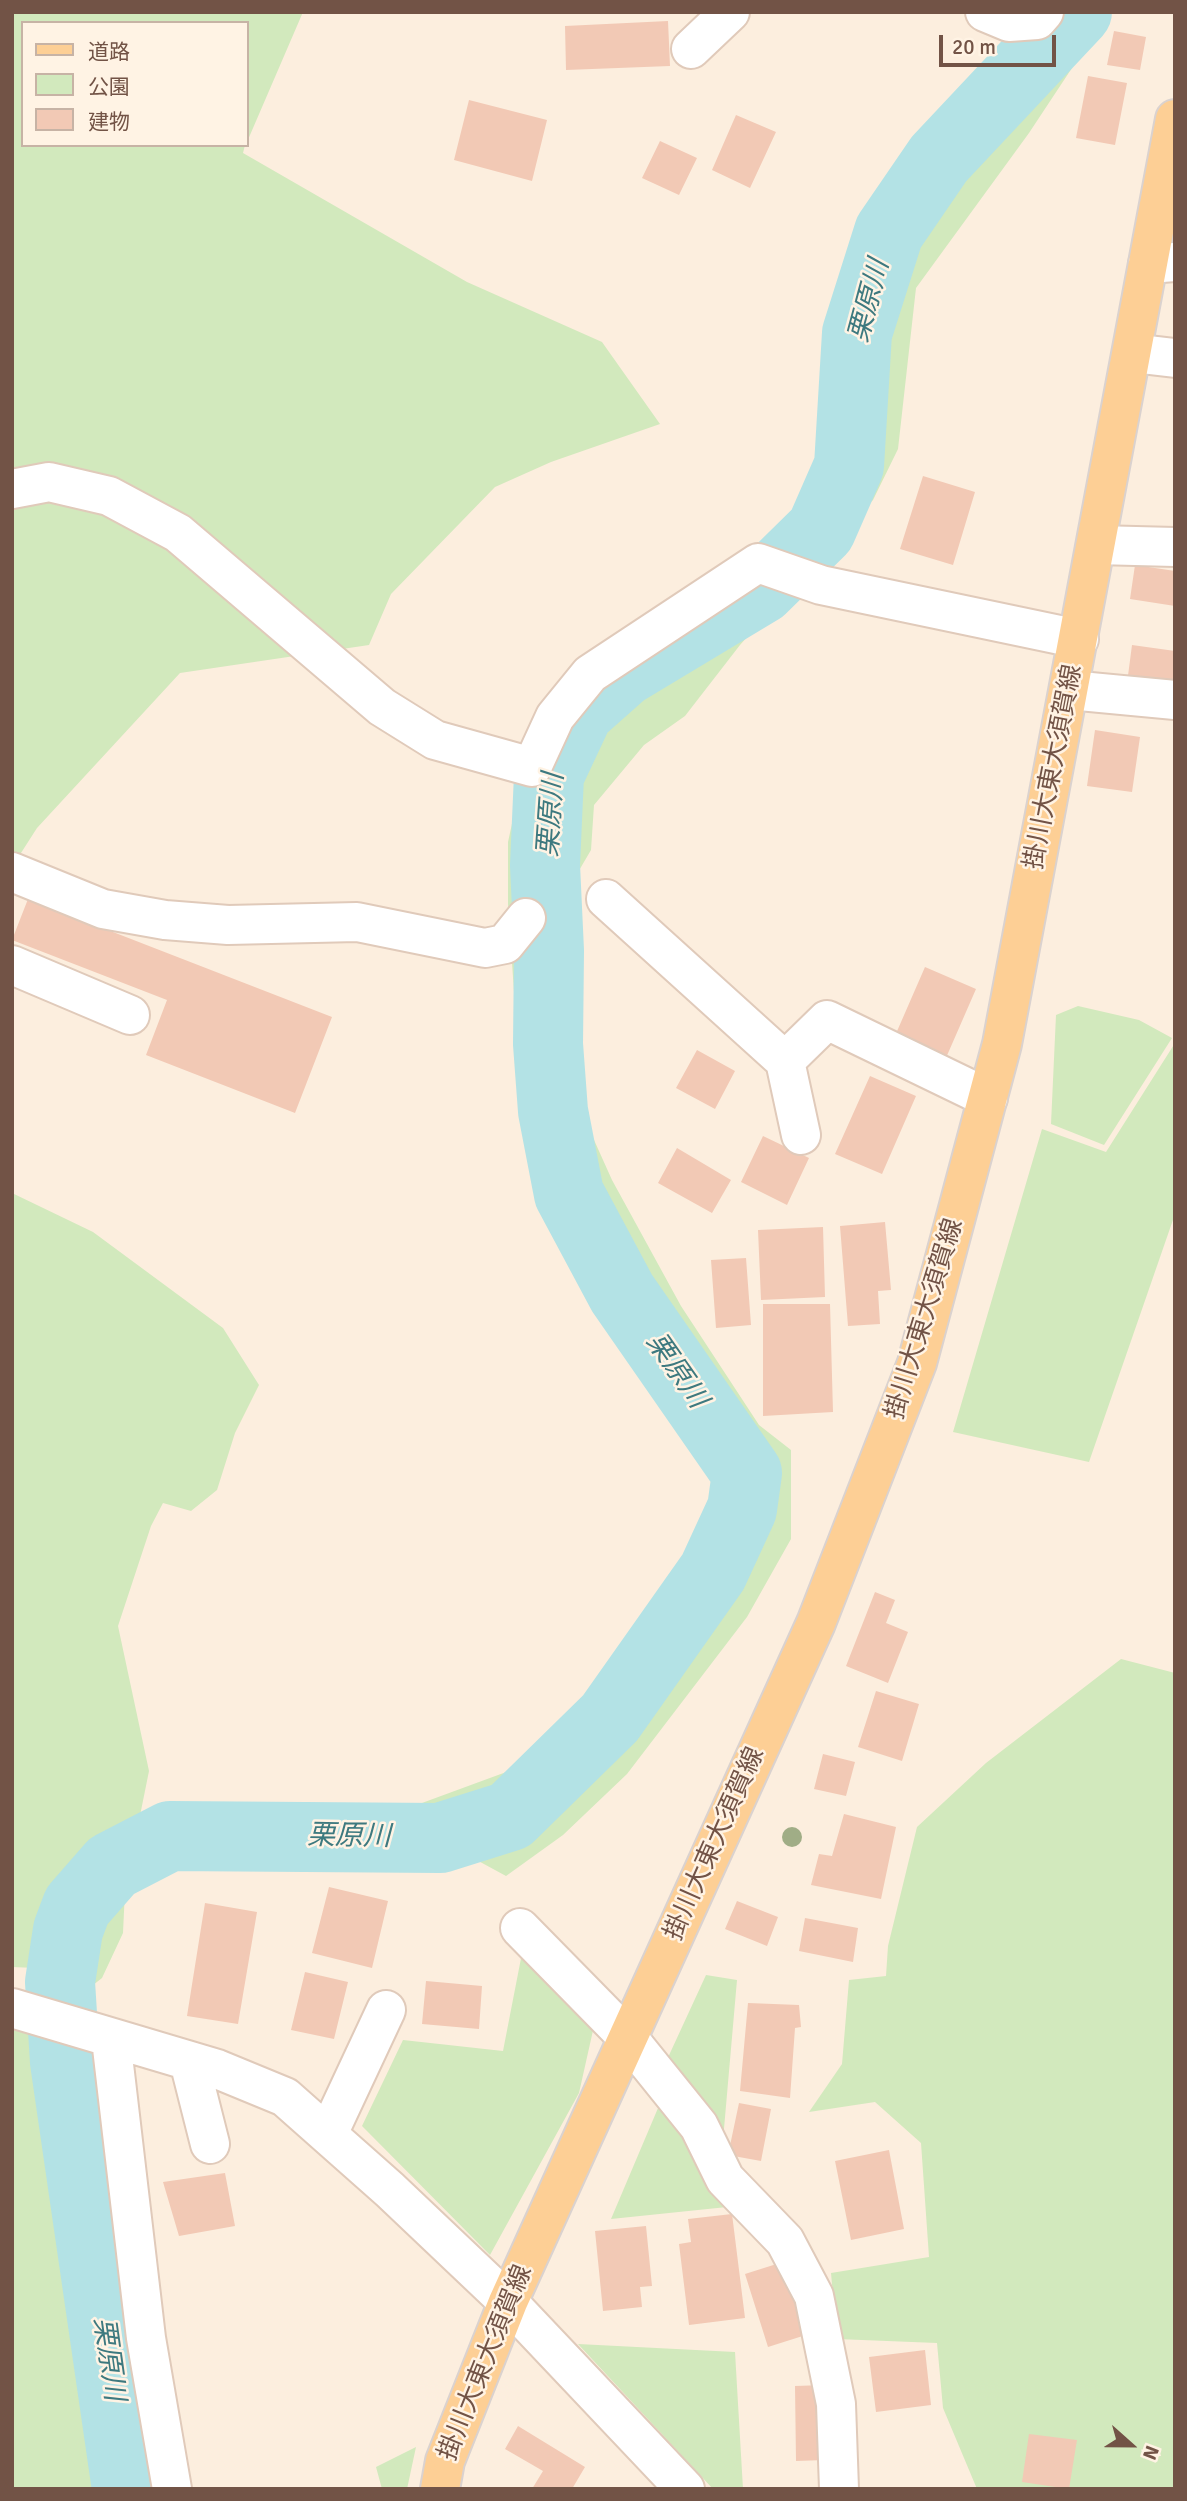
<!DOCTYPE html>
<meta charset="utf-8">
<style>
body{margin:0}
#map{position:relative;width:1187px;height:2501px;overflow:hidden;background:#fceede;font-family:Signika,"Noto Sans JP",sans-serif}
canvas{display:block}
.frame{position:absolute;inset:0;border:14px solid #725346;pointer-events:none}
.legend{position:absolute;left:21px;top:21px;width:228px;height:126px;box-sizing:border-box;background:#fff3e4;border:2px solid #c7b3a5;margin:0;padding:9px 12px;list-style:none;font-size:21px;color:#725346}
.legend li{display:flex;align-items:center;gap:14px;height:35px}
.legend b{width:35px;border:2px solid #c7b3a5}
.north{position:absolute;left:1096px;top:2410px;width:70px;height:70px;-webkit-text-stroke:5px #fff3e4;paint-order:stroke;rotate:111deg;font-size:19px;font-weight:700;line-height:28px;text-align:center;color:#725346}
.north::after{content:'';display:block;margin:auto;width:24px;height:32px;background:#725346;clip-path:polygon(50% 0,100% 100%,50% 72%,0 100%)}
.scale{position:absolute;left:939px;top:35px;width:117px;height:32px;box-sizing:border-box;border:4px solid #725346;border-top:0;padding-left:9px;font-size:21px;line-height:24px;white-space:nowrap;color:#725346;-webkit-text-stroke:5px #fff3e4;paint-order:stroke}
</style>
<div id="map">
<canvas width="1187" height="2501"></canvas>
<div class="frame"></div>
<ul class="legend">
<li><b style="height:9px;background:#fdcf95"></b>道路</li>
<li><b style="height:19px;background:#d2e9bd"></b>公園</li>
<li><b style="height:19px;background:#f2c9b5"></b>建物</li>
</ul>
<div class="north">N</div>
<div class="scale">20 m</div>
</div>
<script>
const context = document.querySelector('canvas').getContext('2d');
context.lineJoin = 'round';
function paint(path, color) {
  context.fillStyle = color;
  context.fill(path, 'evenodd');
}
function shape(rows) {
  const path = new Path2D();
  for (const r of rows) {
    path.moveTo(r[0], r[1]);
    for (let i = 2; i < r.length; i += 2) path.lineTo(r[i], r[i + 1]);
  }
  return path;
}
function strokePath(path, color, width, dash) {
  context.strokeStyle = color;
  context.lineWidth = width;
  context.lineCap = dash ? 'butt' : 'round';
  context.setLineDash(dash || []);
  context.stroke(path);
}
function drawText(font, color, halo, rows, align = 'center') {
  context.font = font + ' Signika,"Noto Sans JP",sans-serif';
  context.lineWidth = 5;
  context.setLineDash([]);
  context.textBaseline = 'middle';
  context.strokeStyle = halo;
  context.fillStyle = color;
  for (const [text, x, y, turn = 0] of rows) {
    context.save();
    context.translate(x, y);
    context.rotate((+turn || 0) * Math.PI / 180);
    context.textAlign = isNaN(turn) ? turn : align;
    if (halo) context.strokeText(text, 0, 0);
    context.fillText(text, 0, 0);
    context.restore();
  }
}
const green = shape([
 [12,12,303,12,247,142,247,23,23,23,23,145,245,145,243,153,467,282,602,342,660,424,551,462,495,487,391,594,369,645,180,673,37,828,12,867],
 [1045,12,1109,12,1029,133,916,288,898,449,873,500,809,565,781,549,826,469,840,324,889,196,961,106],
 [754,580,784,596,740,645,685,716,644,745,594,805,591,850,567,891,570,1043,581,1111,612,1180,681,1306,759,1425,791,1450,791,1539,747,1617,627,1774,563,1835,506,1876,392,1814,528,1764,570,1732,714,1510,714,1468,671,1389,585,1268,538,1130,514,992,508,904,508,842,524,769,580,686],
 [1078,1006,1139,1020,1172,1038,1104,1145,1051,1124,1056,1015],
 [1175,1043,1175,1214,1089,1462,953,1432,1042,1129,1106,1152],
 [12,1193,93,1232,223,1328,259,1385,235,1433,217,1490,191,1511,163,1503,151,1526,118,1626,149,1771,125,1890,123,1933,102,1978,88,1989,60,1982,36,1968,12,1967],
 [1121,1659,1175,1673,1175,2489,977,2489,943,2408,937,2343,837,2339,831,2273,929,2257,921,2143,875,2102,809,2112,842,2064,849,1980,886,1976,888,1946,917,1827,986,1763],
 [523,1948,594,2026,579,2093,490,2255,362,2126,403,2040,503,2051],
 [706,1975,737,1980,723,2140,665,2064],
 [12,2014,42,2027,91,2318,108,2489,12,2489],
 [661,2101,727,2207,611,2219],
 [578,2344,735,2352,743,2489,713,2489],
 [416,2447,407,2489,382,2489,376,2467]
]);
const river = shape([
 [127,2489,65,2062,60,1982,68,1930,77,1906,112,1866,170,1836,440,1838,510,1816,610,1718,713,1572,742,1509,747,1473,622,1293,569,1194,553,1111,548,1044,549,951,545,865,549,775,579,711,623,672,761,589,821,530,849,466,857,333,889,232,939,159,1077,12]
]);
const building = shape([
 [668,21,670,66,566,70,565,26],
 [1114,31,1146,37,1140,70,1107,65],
 [1088,76,1127,83,1115,145,1076,138],
 [469,100,547,120,532,181,454,160],
 [736,115,776,132,750,188,712,170],
 [660,141,697,158,679,195,642,178],
 [923,476,975,492,953,565,900,549],
 [1135,565,1175,571,1175,606,1130,599],
 [1132,645,1175,651,1175,697,1126,691],
 [1095,730,1140,737,1132,792,1087,786],
 [28,899,332,1017,295,1113,146,1055,167,1000,12,940],
 [925,967,976,989,942,1067,891,1045],
 [697,1050,735,1071,715,1109,676,1088],
 [870,1076,916,1096,882,1174,835,1154],
 [763,1136,809,1158,787,1205,741,1182],
 [677,1148,731,1180,712,1213,658,1183],
 [885,1222,891,1290,878,1291,880,1324,848,1326,840,1226],
 [823,1227,825,1297,761,1300,758,1230],
 [746,1258,751,1325,716,1328,711,1260],
 [763,1304,830,1304,833,1412,763,1416],
 [875,1592,895,1600,886,1623,908,1632,888,1683,846,1666],
 [876,1691,919,1704,902,1761,858,1747],
 [823,1754,855,1762,846,1796,814,1789],
 [844,1814,896,1827,881,1899,811,1885,819,1854,832,1856],
 [329,1887,388,1901,372,1968,312,1953],
 [737,1901,778,1917,767,1946,725,1929],
 [205,1903,257,1912,238,2024,187,2016],
 [805,1918,858,1928,853,1962,799,1951],
 [305,1972,348,1982,334,2039,291,2030],
 [426,1981,482,1986,479,2029,422,2024],
 [748,2003,799,2005,801,2027,795,2028,790,2098,740,2091],
 [739,2103,771,2109,761,2161,728,2155],
 [889,2150,904,2229,851,2240,835,2161],
 [225,2173,235,2226,179,2236,163,2182],
 [732,2214,745,2318,689,2325,679,2244,691,2242,688,2219],
 [646,2226,652,2286,640,2287,642,2307,603,2311,595,2231],
 [786,2261,809,2334,768,2347,745,2274],
 [925,2350,931,2405,876,2412,869,2357],
 [824,2385,825,2460,796,2461,795,2386],
 [518,2426,585,2467,572,2489,532,2489,543,2471,505,2449],
 [1029,2434,1077,2440,1069,2489,1022,2482]
]);
const minor = shape([
 [985,12,1009,22,1037,20,1044,12],
 [691,49,730,12],
 [1148,264,1175,262],
 [1132,353,1175,358],
 [12,489,49,482,109,496,178,533,382,707,435,740,532,767,555,717,590,674,758,563,821,585,1079,639],
 [1096,545,1175,547],
 [1069,690,1175,700],
 [12,872,103,909,165,920,228,925,357,922,485,948,505,944,526,918],
 [606,899,785,1061],
 [12,965,130,1015],
 [801,1135,785,1061,827,1020,988,1098],
 [520,1928,628,2038,699,2126,725,2179,785,2241,814,2296,836,2404,839,2489],
 [12,2008,217,2069,285,2097,390,2190,508,2302,685,2489],
 [111,2039,146,2338,172,2489],
 [189,2061,210,2144],
 [328,2134,386,2010]
]);
const major = shape([
 [440,2489,445,2461,508,2302,816,1623,917,1363,1002,1044,1175,119]
]);
const trees = [
 [792,1837]
];
const streetNames = [
 ["掛川大東大須賀線",1054,767,-79],
 ["掛川大東大須賀線",925,1319,-73],
 ["掛川大東大須賀線",715,1844,-66],
 ["掛川大東大須賀線",486,2363,-68]
];
const waterNames = [
 ["栗原川",870,301,-75],
 ["栗原川",552,815,-86],
 ["栗原川",676,1371,55],
 ["栗原川",349,1837,1],
 ["栗原川",108,2359,82]
];
paint(green, '#d2e9bd');
strokePath(river, '#b3e2e5', 70);
paint(building, '#f2c9b5');
strokePath(minor, '#e0caba', 42);
strokePath(major, '#dad2cf', 42);
strokePath(minor, '#fff', 38);
strokePath(major, '#fdcf95', 38);
context.fillStyle = '#a0ad86';
for (const [x, y] of trees) {
  context.beginPath();
  context.arc(x, y, 10, 0, 2 * Math.PI);
  context.fill();
}
drawText('26px', '#725346', '#fff3e4', streetNames);
drawText('italic 28px', '#3d797f', '#fff3e4', waterNames);
</script>
